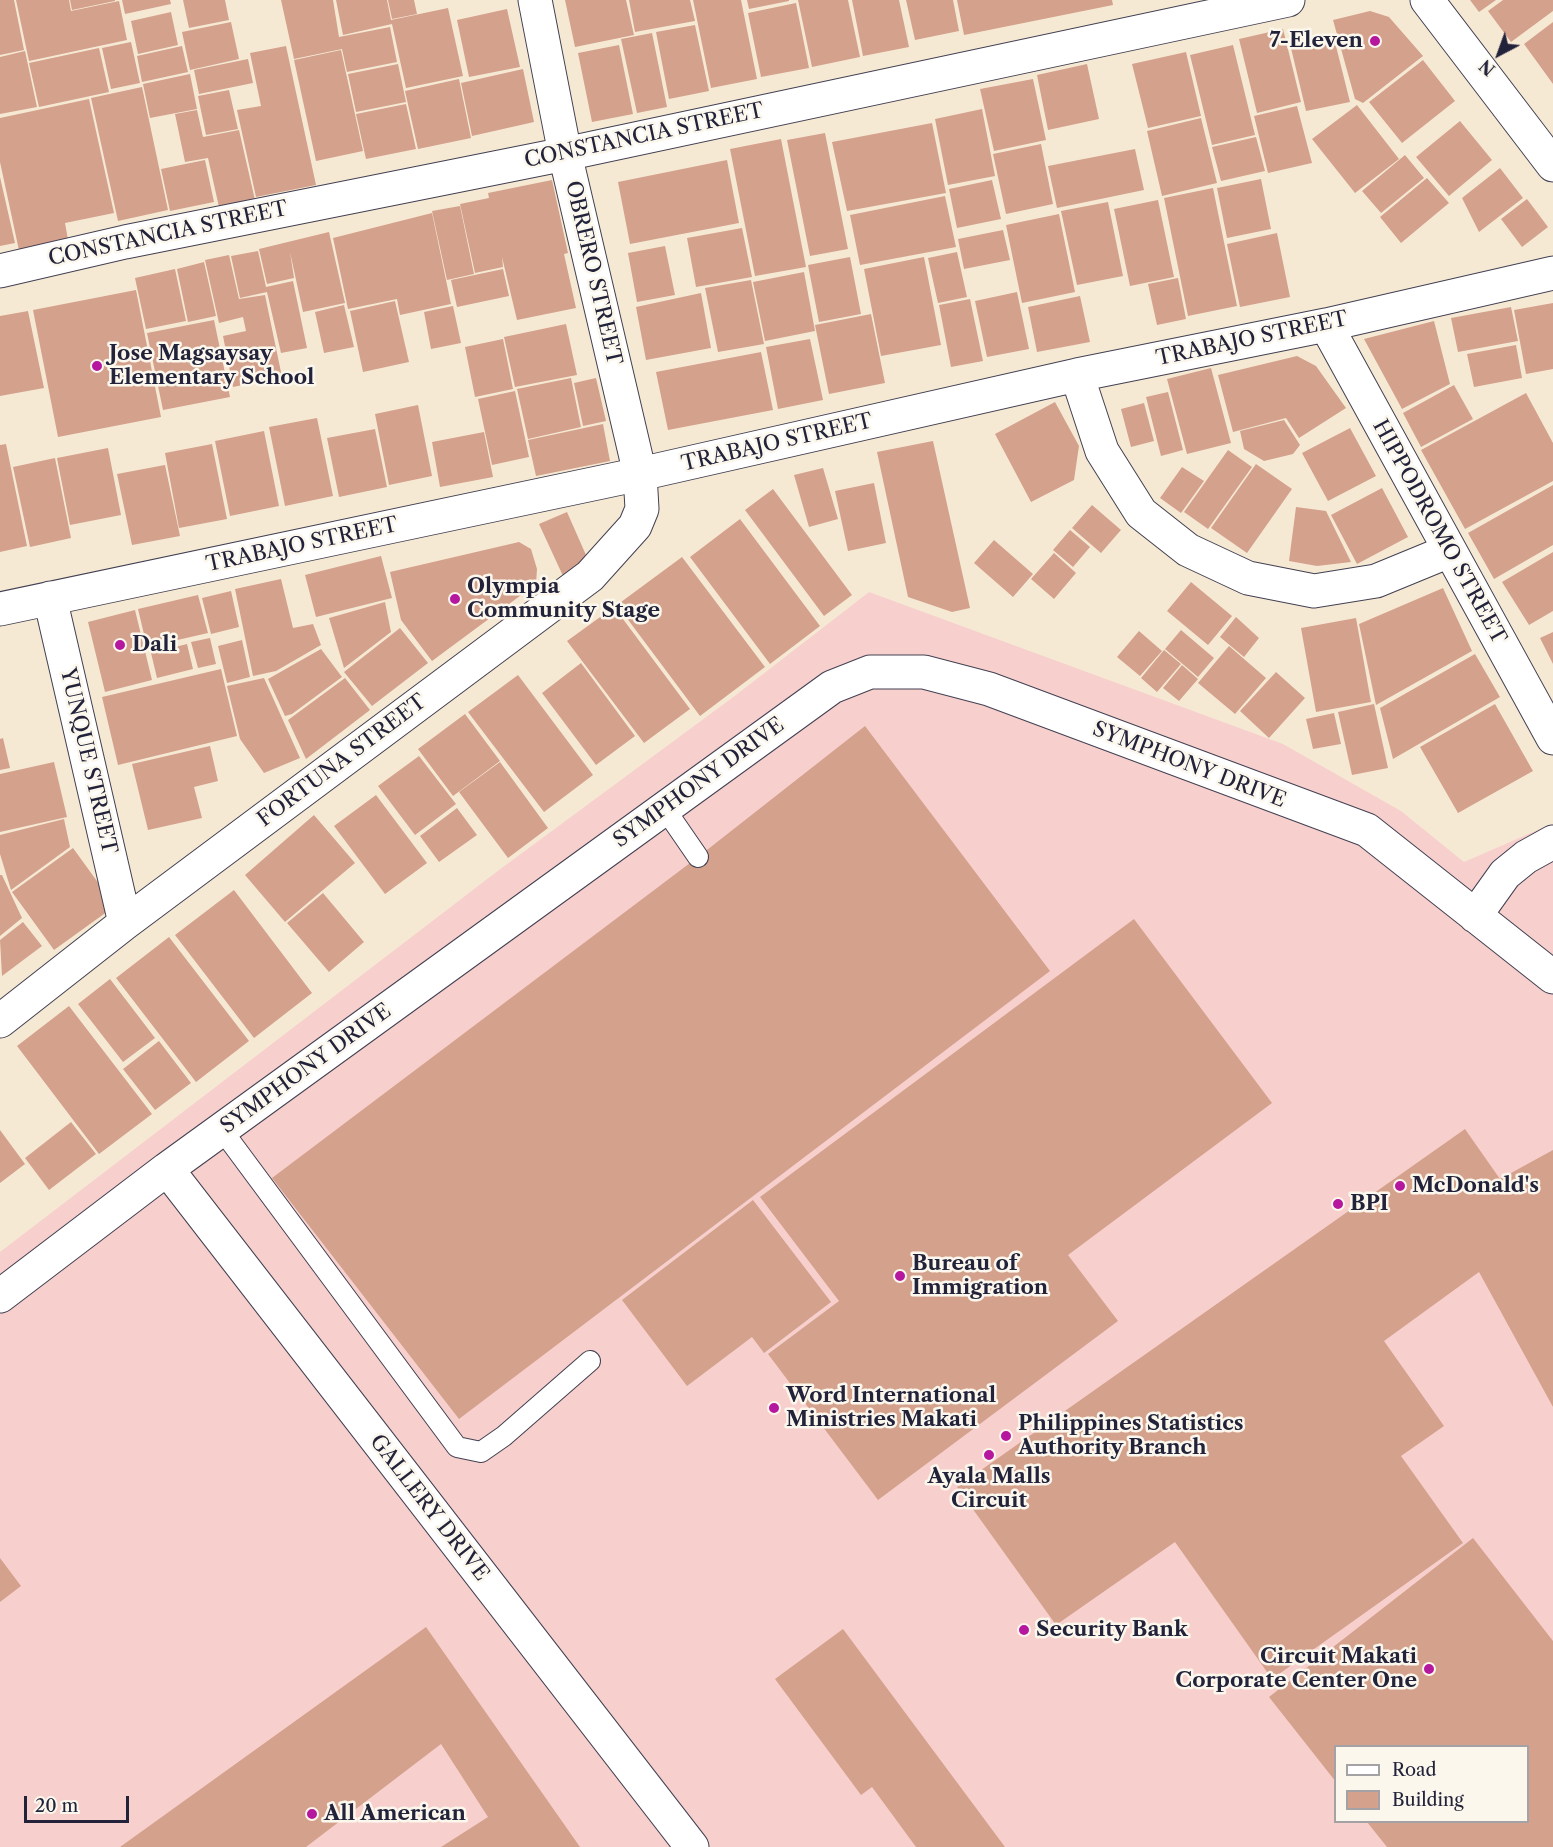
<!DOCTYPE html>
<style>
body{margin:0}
#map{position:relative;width:1553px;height:1847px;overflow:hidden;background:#f6e9d4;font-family:"Libre Caslon Text",serif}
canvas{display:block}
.legend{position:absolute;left:1334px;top:1745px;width:195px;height:78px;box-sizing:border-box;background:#fbf7ec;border:2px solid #a4a2a5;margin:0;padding:8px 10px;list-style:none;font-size:18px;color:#22223b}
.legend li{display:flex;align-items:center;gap:12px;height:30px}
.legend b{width:30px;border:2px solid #a4a2a5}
.north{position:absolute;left:1469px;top:24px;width:60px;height:60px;-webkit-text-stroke:4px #fbf7ec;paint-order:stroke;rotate:221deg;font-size:16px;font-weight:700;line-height:24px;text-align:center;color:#22223b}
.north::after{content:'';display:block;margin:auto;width:21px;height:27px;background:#22223b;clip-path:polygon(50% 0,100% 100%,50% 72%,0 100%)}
.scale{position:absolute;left:24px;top:1796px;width:105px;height:27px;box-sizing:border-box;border:3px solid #22223b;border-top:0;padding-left:8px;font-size:18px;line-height:21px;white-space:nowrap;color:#22223b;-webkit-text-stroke:4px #fbf7ec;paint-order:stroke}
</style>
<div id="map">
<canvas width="1553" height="1847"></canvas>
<ul class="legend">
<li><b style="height:8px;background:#fff"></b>Road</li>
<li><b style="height:16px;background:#d4a18d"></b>Building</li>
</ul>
<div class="north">N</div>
<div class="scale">20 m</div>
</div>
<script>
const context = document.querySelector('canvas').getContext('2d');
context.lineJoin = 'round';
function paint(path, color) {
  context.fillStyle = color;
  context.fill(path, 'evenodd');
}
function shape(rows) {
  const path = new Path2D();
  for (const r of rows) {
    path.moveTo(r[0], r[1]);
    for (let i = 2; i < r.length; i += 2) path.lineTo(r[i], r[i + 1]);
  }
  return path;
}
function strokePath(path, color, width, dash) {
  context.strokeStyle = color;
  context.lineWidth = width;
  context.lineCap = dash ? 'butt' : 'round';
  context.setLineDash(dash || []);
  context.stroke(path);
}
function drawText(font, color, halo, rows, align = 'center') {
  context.font = font + ' "Libre Caslon Text",serif';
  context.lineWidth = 5;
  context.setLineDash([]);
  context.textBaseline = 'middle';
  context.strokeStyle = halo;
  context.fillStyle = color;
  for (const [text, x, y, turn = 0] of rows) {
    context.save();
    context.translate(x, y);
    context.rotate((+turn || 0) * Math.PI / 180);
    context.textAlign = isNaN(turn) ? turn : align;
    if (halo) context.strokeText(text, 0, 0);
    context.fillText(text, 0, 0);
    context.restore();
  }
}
const built = shape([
 [869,592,1283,744,1401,811,1464,862,1549,825,1553,832,1553,1847,0,1847,0,1252,499,870,736,695],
 [1336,1746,1528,1746,1528,1822,1336,1822]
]);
const building = shape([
 [0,0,14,0,24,50,0,55],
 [16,0,69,0,71,11,119,1,127,40,29,61],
 [70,0,115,0,115,1,72,10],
 [122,0,170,0,171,4,125,14],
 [183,0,225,0,229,20,189,28],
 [281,0,333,0,339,37,390,27,397,62,347,72,342,49,294,59],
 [336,0,387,0,391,20,448,8,463,76,406,88,392,24,343,35],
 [388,0,414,0,417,14,392,19],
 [565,0,626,0,634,35,575,47],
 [629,0,690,0,695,21,635,32],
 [693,0,741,0,757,79,711,88],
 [747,0,789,0,789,1,749,9],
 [798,0,848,0,860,57,812,67],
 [852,0,899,0,909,47,863,56],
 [906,0,953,0,959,31,915,40],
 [957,0,1112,0,1113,5,964,35],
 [1470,0,1496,0,1479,12],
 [1503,0,1553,0,1553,11,1511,42,1488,11],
 [796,3,809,68,761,77,748,13],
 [507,9,520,67,469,77,457,20],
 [1370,11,1389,17,1423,56,1363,103,1355,99,1333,20],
 [171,12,178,45,138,54,131,21],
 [231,22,239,59,190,70,182,32],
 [1553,22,1553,84,1524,44],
 [695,25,709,91,669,99,656,32],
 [1283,29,1301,102,1257,113,1239,39],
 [652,33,667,107,637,113,621,39],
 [1334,38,1350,102,1306,111,1291,48],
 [131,42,140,83,111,89,102,48],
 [619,45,633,114,592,122,578,53],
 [1233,45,1255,135,1212,145,1190,55],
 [182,46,188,72,142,82,137,56],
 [286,46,316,185,256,197,237,110,261,106,250,53],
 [99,48,109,92,39,107,29,63],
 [341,50,363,151,316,161,294,60],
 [25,51,37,107,0,114,0,57],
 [1186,52,1201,116,1148,128,1132,64],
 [248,59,253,83,199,94,194,70],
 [1423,60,1455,101,1402,143,1369,102],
 [398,64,406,102,356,112,348,74],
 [1087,64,1099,119,1048,130,1037,75],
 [523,69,534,122,472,136,461,83],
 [190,74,197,109,150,118,143,84],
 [459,79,471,138,418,149,405,91],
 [1033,79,1046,140,994,151,980,89],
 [142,87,168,210,118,221,91,98],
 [229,90,238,129,206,135,198,96],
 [89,99,114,213,65,223,69,245,20,255,0,162,0,118],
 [406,104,416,149,366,159,356,114],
 [1357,105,1399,159,1355,193,1312,139],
 [1297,106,1312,163,1268,173,1254,116],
 [982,109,995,176,948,185,935,119],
 [197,110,203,137,239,130,255,200,219,207,208,158,185,162,175,114],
 [1201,118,1217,183,1162,196,1147,131],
 [1460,121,1492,160,1449,196,1416,157],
 [932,123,946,193,847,211,832,142],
 [825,133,848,249,810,256,787,140],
 [1256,137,1265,171,1221,181,1212,147],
 [781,139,806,267,755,276,730,149],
 [1041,144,1053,204,1006,214,993,154],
 [1135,149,1144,190,1057,208,1048,166],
 [1405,155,1424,178,1381,213,1362,191],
 [205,160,214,202,170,211,161,169],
 [727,160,739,223,630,244,618,182],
 [1500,168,1523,198,1479,232,1462,198],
 [0,177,15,243,0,246],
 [1427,178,1449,203,1401,243,1380,217],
 [1261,179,1271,229,1227,238,1217,188],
 [552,180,568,253,564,254,576,308,517,320,502,257,503,267,475,273,460,204,489,198,488,193],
 [992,180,1001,219,957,228,949,189],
 [1213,188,1237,306,1188,316,1164,198],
 [945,196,956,247,860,265,850,215],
 [1527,199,1548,227,1522,247,1501,219],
 [1158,200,1174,277,1130,286,1114,209],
 [1108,202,1123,276,1077,285,1061,211],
 [460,206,474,274,447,280,432,211],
 [432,213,451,304,400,315,397,299,348,309,333,238],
 [1059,214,1075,292,1022,303,1006,225],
 [742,228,752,277,696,287,687,238],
 [1003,230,1010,260,964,269,958,239],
 [329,232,345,303,303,312,290,252,294,278,267,284,259,249],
 [1277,233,1290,297,1240,307,1227,244],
 [665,246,675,295,637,302,628,253],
 [258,251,266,287,293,281,307,348,281,353,267,292,240,298,231,256],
 [957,252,967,297,938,303,928,258],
 [229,255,239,299,265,295,282,377,233,387,223,336,246,331,243,317,219,323,205,260],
 [850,257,861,314,819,322,808,265],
 [924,257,941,345,881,356,864,269],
 [204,262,216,316,188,322,177,269],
 [175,269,186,321,146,329,135,278],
 [503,269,509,296,457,307,451,280],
 [804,272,815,331,765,341,753,282],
 [1178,278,1186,319,1157,325,1148,284],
 [751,280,764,344,718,352,705,288],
 [136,290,161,417,58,437,33,310],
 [1017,292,1029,349,987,357,975,301],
 [701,293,711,348,646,360,636,307],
 [1080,296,1090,342,1037,352,1028,307],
 [970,299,983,361,951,367,939,305],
 [395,301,409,362,363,372,350,311],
 [1553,303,1553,369,1526,374,1514,310],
 [344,305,354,347,324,353,315,312],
 [453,306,461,343,431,349,424,312],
 [1511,307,1518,341,1458,352,1451,318],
 [28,311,44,388,0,396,0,316],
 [871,314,885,383,829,394,815,325],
 [214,320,230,397,163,410,147,333],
 [1434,321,1450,384,1402,409,1364,339],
 [566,324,577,375,515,387,504,337],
 [503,339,513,389,475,397,465,347],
 [810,339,823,400,778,409,766,347],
 [1516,345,1522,378,1474,387,1467,354],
 [761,352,773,410,668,430,656,372],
 [1297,356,1316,366,1346,408,1299,438,1286,418,1233,432,1218,375],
 [1211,368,1231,443,1187,454,1167,379],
 [571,378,581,427,528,439,517,389],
 [596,378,606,421,583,426,574,383],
 [1454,385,1473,419,1421,447,1403,413],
 [515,391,529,457,492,465,478,399],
 [1168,392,1183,450,1161,456,1146,397],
 [1526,393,1553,443,1553,481,1465,529,1421,450],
 [1055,402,1079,446,1074,480,1031,502,995,434],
 [1144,403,1154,441,1131,447,1121,409],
 [418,405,432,476,389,485,375,414],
 [317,418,333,496,285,506,269,427],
 [1284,420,1300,445,1293,454,1264,461,1244,449,1240,431],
 [603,424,610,461,536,476,528,440],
 [1350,428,1376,476,1328,501,1302,453],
 [375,429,387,487,339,497,327,438],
 [264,431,279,506,230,516,215,441],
 [484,432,493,477,440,487,432,442],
 [933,441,970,608,952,612,908,597,877,452],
 [6,444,27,546,0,552,0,445],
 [212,444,227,519,179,528,165,453],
 [108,448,121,515,70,525,57,458],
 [1228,450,1252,467,1208,529,1184,512],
 [55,458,71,538,30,547,13,467],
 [1256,464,1292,489,1247,553,1211,528],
 [165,465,180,536,132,545,117,474],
 [1182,467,1204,481,1181,513,1160,498],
 [823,468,838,519,809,527,794,475],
 [874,483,886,543,848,551,835,491],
 [1553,485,1553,545,1494,579,1468,533],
 [1382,488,1408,537,1357,564,1331,515],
 [773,489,852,595,824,616,745,510],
 [1092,505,1121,530,1101,553,1072,528],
 [1296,507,1326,511,1351,562,1317,566,1289,561],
 [567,512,586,555,582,565,563,576,539,524],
 [740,519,820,626,770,664,690,557],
 [1070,530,1090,547,1073,567,1053,550],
 [994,540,1033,574,1013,597,974,563],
 [519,542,531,549,537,569,536,584,432,661,401,620,390,572],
 [1553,552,1553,611,1529,625,1502,582],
 [1054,553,1076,573,1054,599,1031,579],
 [381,556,392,598,316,617,305,575],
 [682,557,765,667,700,716,617,605],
 [281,579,293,628,313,624,321,645,276,671,253,676,235,589],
 [1191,582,1232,616,1208,645,1167,611],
 [1443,588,1472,651,1376,705,1359,624],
 [231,591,239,627,211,634,202,598],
 [198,595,208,633,147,647,138,609],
 [385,602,391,632,344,668,329,618],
 [614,607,690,709,644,743,567,641],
 [135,610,152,680,105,692,88,622],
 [1236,617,1259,638,1244,657,1220,637],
 [1356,618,1371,702,1316,712,1301,628],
 [400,628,428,663,372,706,344,672],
 [1181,630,1214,658,1198,677,1165,649],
 [1139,631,1162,651,1140,676,1117,657],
 [1553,632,1553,664,1540,638],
 [210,638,216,664,198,668,191,642],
 [242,640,250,677,227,683,218,646],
 [187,644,193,669,157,678,151,653],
 [1229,646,1266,678,1235,714,1198,683],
 [321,649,342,677,292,714,285,716,268,679],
 [1164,650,1181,664,1157,692,1141,678],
 [1475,654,1500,697,1393,759,1380,708],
 [581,663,635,736,596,765,542,693],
 [1182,665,1198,679,1179,701,1163,688],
 [221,669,237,736,118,765,102,697],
 [1276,672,1305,698,1269,738,1240,711],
 [518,675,593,775,544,812,468,712],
 [264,678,300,758,264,773,240,739,227,686],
 [345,678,370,710,306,759,288,720],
 [1374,704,1388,768,1352,775,1338,712],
 [1495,704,1533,771,1458,813,1420,747],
 [1334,713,1341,744,1313,749,1306,719],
 [465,714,500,761,453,796,418,749],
 [865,726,1050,971,459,1419,272,1178,698,857],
 [3,738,10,768,0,770,0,739],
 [210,746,218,781,194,787,202,818,148,830,132,764],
 [419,756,456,804,415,835,378,786],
 [54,762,67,817,0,832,0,774],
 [500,762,548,828,508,858,459,792],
 [376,795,427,863,385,894,334,826],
 [457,808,477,835,439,862,420,836],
 [314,815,355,863,285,922,245,875],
 [64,819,70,847,11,890,0,854,0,835],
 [73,848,115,906,54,950,12,892],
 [0,875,2,875,22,918,0,936],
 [234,890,312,993,254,1038,175,935],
 [323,893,364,942,329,972,287,923],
 [1134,919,1272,1103,1068,1255,1118,1321,878,1500,768,1354,839,1301,760,1197],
 [23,922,42,946,2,976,0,940],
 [169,937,249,1041,196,1082,116,978],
 [110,979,155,1038,123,1062,78,1004],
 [69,1006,152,1114,99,1154,17,1046],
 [159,1041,191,1083,155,1110,123,1069],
 [71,1122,96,1154,49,1190,25,1158],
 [1465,1129,1500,1179,1553,1150,1553,1407,1479,1272,1384,1341,1444,1426,1401,1456,1463,1543,1272,1679,1175,1542,1056,1625,957,1487],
 [0,1130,25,1164,0,1183],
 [753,1200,831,1302,764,1353,752,1337,687,1386,622,1300],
 [1473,1538,1553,1641,1553,1847,1387,1847,1367,1822,1528,1822,1528,1746,1336,1746,1336,1782,1269,1697],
 [0,1558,21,1586,0,1602],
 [426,1627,580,1847,441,1847,488,1817,441,1744,306,1847,120,1847],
 [843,1629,1005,1847,916,1847,872,1787,861,1795,775,1679]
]);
const service = shape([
 [665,809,698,857],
 [222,1130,457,1447,481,1452,504,1436,590,1361]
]);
const minor = shape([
 [0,271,125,242,565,154,1288,0],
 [1326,325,1553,738],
 [1077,375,1102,451,1141,513,1188,550,1248,578,1314,591,1376,581,1449,551],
 [50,598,125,923],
 [0,609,640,474,1077,375,1326,325,1553,273],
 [1475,916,1505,874,1526,857,1553,842],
 [0,1021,125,923,590,576,635,526,642,509,640,474,565,154,535,0],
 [167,1169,692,1847],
 [0,1296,167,1169,832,687,870,672,924,672,989,689,1367,830,1553,977]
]);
const secondary = shape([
 [1427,0,1553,165]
]);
const markers = [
 [1375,41,6,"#b5179e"],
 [97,366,6,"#b5179e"],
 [455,599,6,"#b5179e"],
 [120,645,6,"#b5179e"],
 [1400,1186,6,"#b5179e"],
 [1338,1204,6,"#b5179e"],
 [900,1276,6,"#b5179e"],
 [774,1408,6,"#b5179e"],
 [1006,1436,6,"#b5179e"],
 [989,1455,6,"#b5179e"],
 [1024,1630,6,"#b5179e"],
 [1429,1669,6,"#b5179e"],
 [312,1814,6,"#b5179e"]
];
const poiNames = [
 ["7-Eleven",1363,41,"right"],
 ["Jose Magsaysay",109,354],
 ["Elementary School",109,378],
 ["Olympia",467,587],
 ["Community Stage",467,611],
 ["Dali",132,645],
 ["McDonald's",1412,1186],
 ["BPI",1350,1204],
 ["Bureau of",912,1264],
 ["Immigration",912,1288],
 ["Word International",786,1396],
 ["Ministries Makati",786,1420],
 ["Philippines Statistics",1018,1424],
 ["Authority Branch",1018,1448],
 ["Ayala Malls",989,1477,"center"],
 ["Circuit",989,1501,"center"],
 ["Security Bank",1036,1630],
 ["Circuit Makati",1417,1657,"right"],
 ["Corporate Center One",1417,1681,"right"],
 ["All American",324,1814]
];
const streetNames = [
 ["CONSTANCIA STREET",644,136,-12],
 ["CONSTANCIA STREET",168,234,-12],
 ["OBRERO STREET",593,273,77],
 ["TRABAJO STREET",1252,339,-12],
 ["TRABAJO STREET",777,443,-13],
 ["HIPPODROMO STREET",1439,532,61],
 ["TRABAJO STREET",302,545,-12],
 ["YUNQUE STREET",88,761,77],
 ["FORTUNA STREET",342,761,-37],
 ["SYMPHONY DRIVE",1189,765,21],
 ["SYMPHONY DRIVE",699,783,-36],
 ["SYMPHONY DRIVE",306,1069,-36],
 ["GALLERY DRIVE",429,1508,52]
];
paint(built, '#f7d0cd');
paint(building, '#d4a18d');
strokePath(service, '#424052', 22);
strokePath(minor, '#424052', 35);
strokePath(secondary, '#424052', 35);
strokePath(service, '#fff', 20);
strokePath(minor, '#fff', 33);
strokePath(secondary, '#fff', 33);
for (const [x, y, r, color] of markers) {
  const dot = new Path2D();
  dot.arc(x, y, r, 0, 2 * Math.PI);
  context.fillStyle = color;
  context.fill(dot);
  strokePath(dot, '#fbf7ec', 2);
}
drawText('bold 21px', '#22223b', '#fbf7ec', poiNames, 'left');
drawText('21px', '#22223b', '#fbf7ec', streetNames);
</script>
